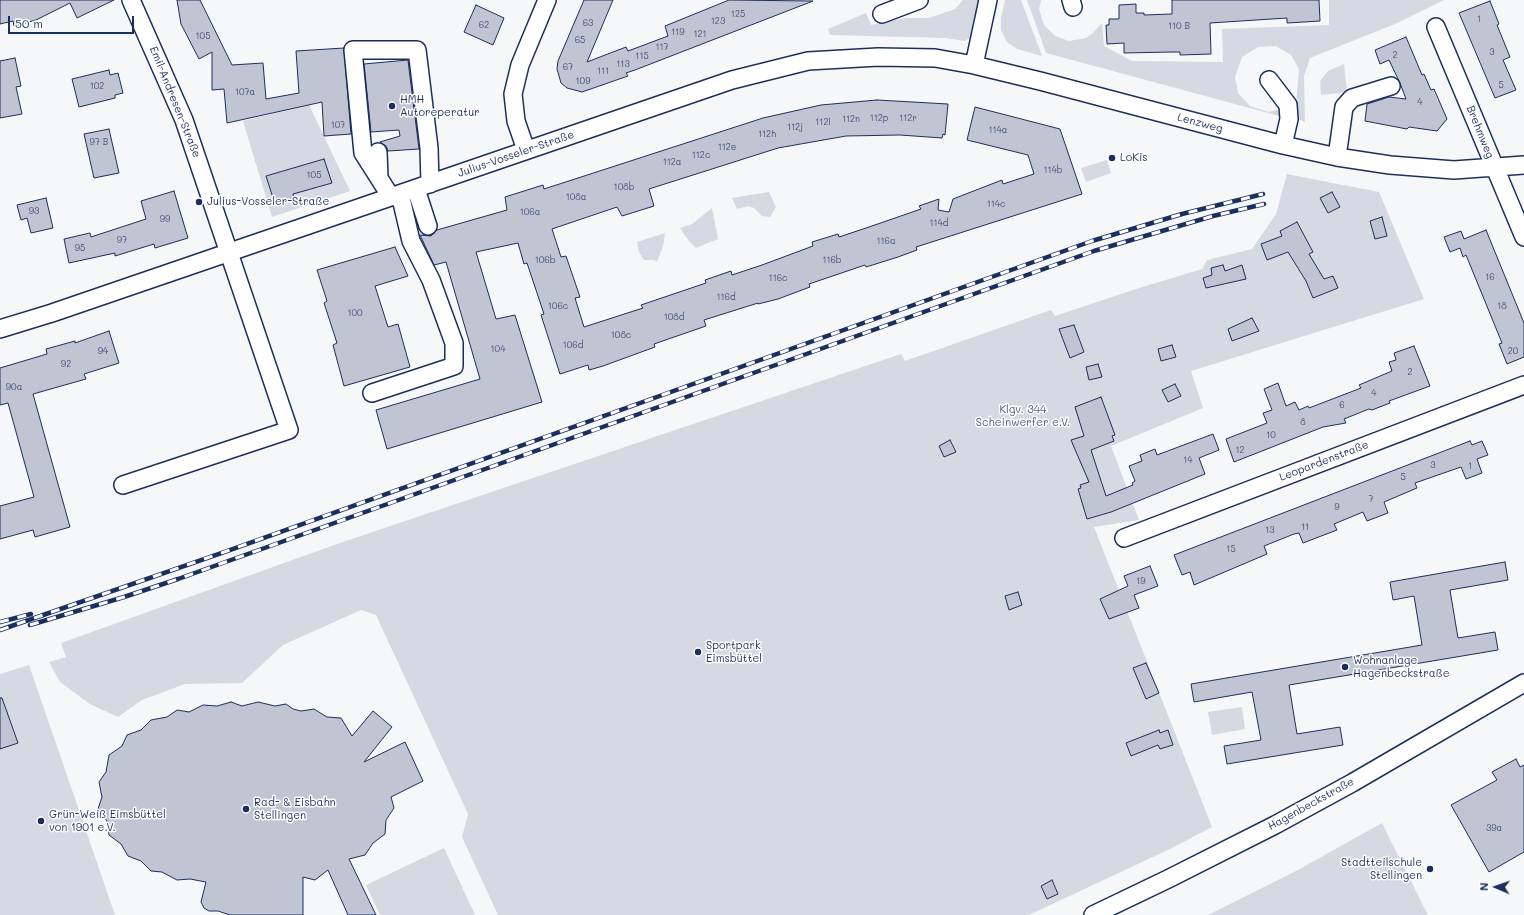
<!DOCTYPE html>
<meta charset="utf-8">
<style>
body{margin:0}
#map{position:relative;width:1524px;height:915px;overflow:hidden;background:#f6f7f9;font-family:Mali,sans-serif}
canvas{display:block}
.north{position:absolute;left:1476px;top:867px;width:40px;height:40px;-webkit-text-stroke:3px #fff;paint-order:stroke;rotate:272deg;font-size:11px;font-weight:700;line-height:16px;text-align:center;color:#1b2f5e}
.north::after{content:'';display:block;margin:auto;width:14px;height:18px;background:#1b2f5e;clip-path:polygon(50% 0,100% 100%,50% 72%,0 100%)}
.scale{position:absolute;left:8px;top:16px;width:126px;height:18px;box-sizing:border-box;border:2px solid #1b2f5e;border-top:0;padding-left:5px;font-size:12px;line-height:14px;white-space:nowrap;color:#1b2f5e;-webkit-text-stroke:3px #fff;paint-order:stroke}
</style>
<div id="map">
<canvas width="1524" height="915"></canvas>
<div class="north">N</div>
<div class="scale">50 m</div>
</div>
<script>
const context = document.querySelector('canvas').getContext('2d');
context.lineJoin = 'round';
function paint(path, color) {
  context.fillStyle = color;
  context.fill(path, 'evenodd');
}
function shape(rows) {
  const path = new Path2D();
  for (const r of rows) {
    path.moveTo(r[0], r[1]);
    for (let i = 2; i < r.length; i += 2) path.lineTo(r[i], r[i + 1]);
  }
  return path;
}
function strokePath(path, color, width, dash) {
  context.strokeStyle = color;
  context.lineWidth = width;
  context.lineCap = dash ? 'butt' : 'round';
  context.setLineDash(dash || []);
  context.stroke(path);
}
function drawText(font, color, halo, rows, align = 'center') {
  context.font = font + ' Mali,sans-serif';
  context.lineWidth = 3;
  context.setLineDash([]);
  context.textBaseline = 'middle';
  context.strokeStyle = halo;
  context.fillStyle = color;
  for (const [text, x, y, turn = 0] of rows) {
    context.save();
    context.translate(x, y);
    context.rotate((+turn || 0) * Math.PI / 180);
    context.textAlign = isNaN(turn) ? turn : align;
    if (halo) context.strokeText(text, 0, 0);
    context.fillText(text, 0, 0);
    context.restore();
  }
}
const green = shape([
 [963,0,981,0,974,36,964,41,946,38,830,35,828,29,866,13,871,25,905,18,929,18,955,9],
 [1005,0,1021,0,1042,56,1017,49,1007,42,1001,30,1001,18],
 [1027,0,1041,0,1039,9,1044,25,1055,36,1069,41,1086,38,1093,33,1102,23,1104,46,1132,61,1223,62,1222,29,1329,25,1329,0,1444,0,1395,24,1310,58,1304,76,1305,122,1295,118,1299,69,1291,55,1276,46,1258,47,1242,57,1235,77,1238,93,1250,106,1269,112,1282,108,1283,117,1046,53],
 [1344,64,1347,92,1321,95,1320,81,1328,71],
 [309,105,350,191,272,217,243,121],
 [1107,160,1111,173,1086,182,1081,168],
 [1287,174,1379,192,1424,299,1191,371,1203,408,1111,446,1139,520,1094,527,1212,827,1172,848,1029,915,498,915,462,837,468,814,376,615,361,610,283,645,242,683,185,684,142,700,118,717,90,704,60,682,49,662,66,657,61,643,340,543,901,354,905,361,1051,310,1055,316,1136,289,1202,269,1207,260,1252,249,1276,214],
 [769,192,776,207,770,217,762,216,754,208,748,206,737,209,732,198],
 [712,208,718,239,696,248,689,241,680,228,692,224],
 [665,233,663,246,657,262,654,260,644,260,639,252,637,242],
 [29,665,115,915,0,915,0,674],
 [1242,707,1245,729,1212,735,1208,712],
 [1382,823,1428,915,1208,915,1296,871],
 [444,848,475,915,380,915,366,885]
]);
const building = shape([
 [0,0,114,0,77,18,70,3,36,20,14,26,13,21,0,24,0,0],
 [177,0,200,0,232,65,263,63,266,99,299,93,296,51,344,48,351,134,324,136,322,102,227,123,224,89,212,90,212,52,199,59,181,24,177,0],
 [584,0,613,0,587,62,626,47,628,51,668,36,665,26,729,0,813,1,635,70,626,73,628,76,582,92,567,88,561,83,557,69,558,61,584,0],
 [1172,0,1319,0,1320,21,1287,23,1287,18,1210,23,1211,54,1180,55,1180,52,1172,52,1124,53,1124,43,1107,44,1106,25,1109,25,1109,19,1119,19,1119,5,1136,4,1136,13,1144,13,1144,15,1172,14,1172,0],
 [1490,1,1499,24,1497,25,1510,57,1503,60,1516,90,1495,98,1459,13,1490,1],
 [476,5,504,18,493,45,464,32,476,5],
 [1406,37,1422,75,1424,74,1431,90,1434,89,1447,119,1437,131,1409,127,1407,129,1365,121,1367,104,1389,97,1406,99,1400,83,1389,60,1380,64,1375,50,1406,37],
 [15,58,21,86,16,87,22,114,0,118,0,61,15,58],
 [408,60,419,149,388,151,386,146,380,142,400,136,399,130,371,132,364,64,408,60],
 [109,70,110,75,118,73,123,93,115,95,115,98,79,107,72,79,109,70],
 [877,100,948,104,945,135,943,134,942,138,900,135,846,136,778,148,649,189,654,206,622,216,617,207,552,229,561,257,566,256,580,297,575,298,584,327,643,308,641,305,706,283,705,280,731,271,732,275,762,265,813,246,812,242,838,234,839,237,869,227,921,209,919,206,939,199,938,210,949,212,953,199,1002,180,1003,184,1034,174,1028,155,967,140,975,107,1060,129,1082,194,916,247,917,250,898,257,866,267,865,265,809,284,810,287,778,299,758,304,758,303,704,320,706,326,654,344,655,347,603,366,589,370,588,365,560,374,541,315,544,314,527,263,524,264,518,243,476,252,496,319,515,315,542,402,387,449,376,410,480,379,446,262,434,265,420,235,431,236,437,230,507,210,505,197,543,185,544,189,578,178,763,118,821,105,877,100],
 [109,129,119,173,94,178,84,134,109,129],
 [324,159,332,183,293,194,294,198,275,204,266,176,324,159],
 [174,191,188,238,155,248,154,244,115,256,115,253,69,263,64,239,90,233,91,237,146,219,141,201,174,191],
 [1332,192,1340,207,1328,213,1320,198,1332,192],
 [46,198,53,228,31,233,27,218,21,220,17,205,46,198],
 [1382,217,1387,236,1375,239,1370,221,1382,217],
 [1297,222,1313,252,1309,254,1324,279,1333,276,1338,288,1313,298,1306,281,1288,252,1267,260,1261,244,1282,236,1280,231,1297,222],
 [1486,230,1524,323,1524,357,1507,364,1499,344,1502,343,1466,255,1463,257,1460,248,1450,252,1444,237,1461,231,1464,239,1486,230],
 [395,247,408,276,375,286,388,327,398,324,410,367,344,386,333,345,337,343,324,303,327,301,317,270,395,247],
 [1223,265,1225,271,1242,265,1246,279,1206,288,1203,278,1212,275,1211,268,1223,265],
 [1252,318,1259,331,1232,341,1228,329,1252,318],
 [1074,325,1084,352,1070,358,1059,329,1074,325],
 [109,331,119,363,84,374,86,379,33,394,70,527,35,537,33,530,0,539,0,506,34,497,8,403,0,405,0,368,47,354,46,349,75,341,75,343,109,331],
 [1172,345,1176,357,1161,361,1158,349,1172,345],
 [1414,346,1430,386,1389,401,1390,403,1372,410,1369,409,1344,419,1346,423,1323,427,1234,462,1226,439,1267,423,1263,413,1272,410,1264,389,1278,383,1286,406,1295,402,1299,410,1308,406,1309,408,1361,388,1359,385,1392,371,1389,362,1396,360,1394,353,1414,346],
 [1098,364,1102,377,1089,380,1086,367,1098,364],
 [1175,384,1181,396,1168,402,1162,390,1175,384],
 [1101,397,1115,435,1112,436,1114,441,1091,450,1106,496,1133,485,1132,483,1135,481,1129,466,1142,461,1140,455,1155,449,1157,455,1213,434,1219,450,1199,458,1205,474,1111,512,1087,519,1078,489,1081,488,1080,485,1089,482,1071,440,1084,436,1075,407,1101,397],
 [950,440,956,452,944,457,939,446,950,440],
 [1470,441,1472,445,1482,441,1488,455,1477,459,1482,473,1466,479,1461,467,1415,483,1417,488,1384,502,1388,513,1367,521,1363,512,1334,524,1337,530,1303,543,1299,533,1294,534,1264,546,1267,554,1194,585,1190,572,1182,575,1174,555,1470,441],
 [1505,562,1508,580,1450,590,1458,638,1495,632,1498,650,1289,685,1297,734,1340,727,1343,745,1227,764,1224,746,1261,740,1252,692,1194,702,1191,684,1422,645,1414,596,1393,600,1390,582,1505,562],
 [1150,566,1158,586,1134,595,1139,608,1109,619,1100,599,1128,586,1124,576,1150,566],
 [1018,592,1022,605,1009,610,1005,596,1018,592],
 [1146,663,1159,693,1146,699,1133,668,1146,663],
 [0,698,2,698,18,743,0,749,0,698],
 [231,702,242,706,258,702,275,706,286,704,293,709,301,711,314,709,327,717,341,718,352,736,373,711,392,727,364,762,405,742,423,781,391,797,394,808,386,820,385,834,373,843,365,855,349,859,376,915,348,915,328,870,315,880,303,877,303,915,230,915,218,911,209,911,204,908,201,902,206,882,190,879,177,880,162,872,151,871,141,861,128,856,121,844,109,835,107,821,98,809,102,797,99,782,106,772,109,755,122,746,127,735,141,730,151,720,167,717,177,710,189,712,203,705,217,706,231,702],
 [1159,730,1160,733,1168,730,1173,745,1160,749,1158,745,1131,756,1126,743,1159,730],
 [1516,759,1520,767,1524,765,1524,852,1489,872,1451,805,1497,780,1492,772,1516,759],
 [1052,880,1058,894,1047,899,1041,886,1052,880]
]);
const minor = shape([
 [1071,0,1073,7],
 [882,14,919,0],
 [1436,27,1524,237],
 [974,65,988,0],
 [1269,80,1288,105,1289,119,1283,145],
 [526,150,516,121,513,94,520,65,547,0],
 [378,152,379,178],
 [1337,157,1344,107,1352,98,1391,86],
 [416,189,428,226],
 [391,197,363,153,353,50,417,50,429,148,430,184],
 [0,329,52,313,732,80,808,61,878,57,935,58,974,65,1040,81,1283,145,1337,157,1390,165,1454,170,1524,165],
 [372,393,454,366,454,343,431,280,411,241,400,194],
 [123,485,289,430,184,120,131,0],
 [1124,538,1524,385],
 [1093,915,1168,879,1275,825,1352,783,1524,683]
]);
const rail = shape([
 [0,622,31,614],
 [30,625,124,597,178,579,1094,251,1213,216,1264,204],
 [0,630,227,551,1092,241,1182,214,1263,194]
]);
const markers = [
 [392,106,4,"#1b2f5e"],
 [1112,158,4,"#1b2f5e"],
 [199,202,4,"#1b2f5e"],
 [698,652,4,"#1b2f5e"],
 [1345,667,4,"#1b2f5e"],
 [246,809,4,"#1b2f5e"],
 [41,821,4,"#1b2f5e"],
 [1430,869,4,"#1b2f5e"]
];
const numberNames = [
 ["125",738,14],
 ["1",1479,19],
 ["123",718,21],
 ["63",588,23],
 ["62",484,25],
 ["110 B",1179,26],
 ["119",678,32],
 ["121",700,34],
 ["105",203,36],
 ["65",580,40],
 ["117",662,47],
 ["3",1492,52],
 ["2",1395,55],
 ["115",642,56],
 ["113",623,64],
 ["67",568,67],
 ["111",603,71],
 ["109",583,81],
 ["5",1501,85],
 ["102",97,86],
 ["107a",245,92],
 ["4",1420,102],
 ["112p",879,118],
 ["112r",908,118],
 ["112n",851,119],
 ["112l",823,122],
 ["107",338,125],
 ["112j",795,127],
 ["114a",998,130],
 ["112h",767,134],
 ["97 B",99,142],
 ["112e",727,147],
 ["112c",701,155],
 ["112a",672,162],
 ["114b",1053,170],
 ["105",314,175],
 ["108b",624,187],
 ["108a",576,197],
 ["114c",996,204],
 ["93",34,211],
 ["106a",530,212],
 ["99",165,219],
 ["114d",939,223],
 ["97",122,240],
 ["116a",886,241],
 ["95",80,248],
 ["106b",545,260],
 ["116b",832,260],
 ["16",1490,277],
 ["116c",778,278],
 ["116d",726,297],
 ["106c",558,306],
 ["18",1502,306],
 ["100",355,313],
 ["108d",674,317],
 ["108c",621,335],
 ["106d",573,345],
 ["104",498,349],
 ["94",103,351],
 ["20",1513,351],
 ["92",66,364],
 ["2",1410,372],
 ["90a",14,387],
 ["4",1374,393],
 ["6",1342,405],
 ["8",1303,422],
 ["10",1271,435],
 ["12",1240,450],
 ["14",1188,460],
 ["3",1433,465],
 ["1",1470,466],
 ["5",1403,477],
 ["7",1371,499],
 ["9",1337,507],
 ["11",1305,527],
 ["13",1270,530],
 ["15",1231,549],
 ["19",1141,581],
 ["39a",1494,828]
];
const poiNames = [
 ["HMH",400,100],
 ["Autoreperatur",400,113],
 ["LoKis",1120,158],
 ["Julius-Vosseler-Straße",207,202],
 ["Sportpark",706,646],
 ["Eimsbüttel",706,659],
 ["Wohnanlage",1353,661],
 ["Hagenbeckstraße",1353,674],
 ["Rad- & Eisbahn",254,803],
 ["Stellingen",254,816],
 ["Grün-Weiß Eimsbüttel",49,815],
 ["von 1901 e.V.",49,828],
 ["Stadtteilschule",1422,863,"right"],
 ["Stellingen",1422,876,"right"]
];
const streetNames = [
 ["Emil-Andresen-Straße",175,102,68],
 ["Lenzweg",1200,123,15],
 ["Brehmweg",1480,132,68],
 ["Julius-Vosseler-Straße",516,154,-19],
 ["Leopardenstraße",1324,461,-21],
 ["Hagenbeckstraße",1311,804,-29]
];
const parkNames = [
 ["Klgv. 344",1023,410],
 ["Scheinwerfer e.V.",1023,423]
];
paint(green, '#d6d9e2');
paint(building, '#c0c4d3');
strokePath(building, '#1b2f5e', 1);
strokePath(minor, '#1b2f5e', 20);
strokePath(minor, '#fff', 17);
strokePath(rail, '#1b2f5e', 4.5);
strokePath(rail, '#fff', 3, [9]);
for (const [x, y, r, color] of markers) {
  const dot = new Path2D();
  dot.arc(x, y, r, 0, 2 * Math.PI);
  context.fillStyle = color;
  context.fill(dot);
  strokePath(dot, '#fff', 1.5);
}
drawText('9px', '#44547b', null, numberNames);
drawText('11px', '#1b2f5e', '#fff', poiNames, 'left');
drawText('11px', '#1b2f5e', '#fff', streetNames);
drawText('11px', '#4a5a7f', '#fff', parkNames);
</script>
